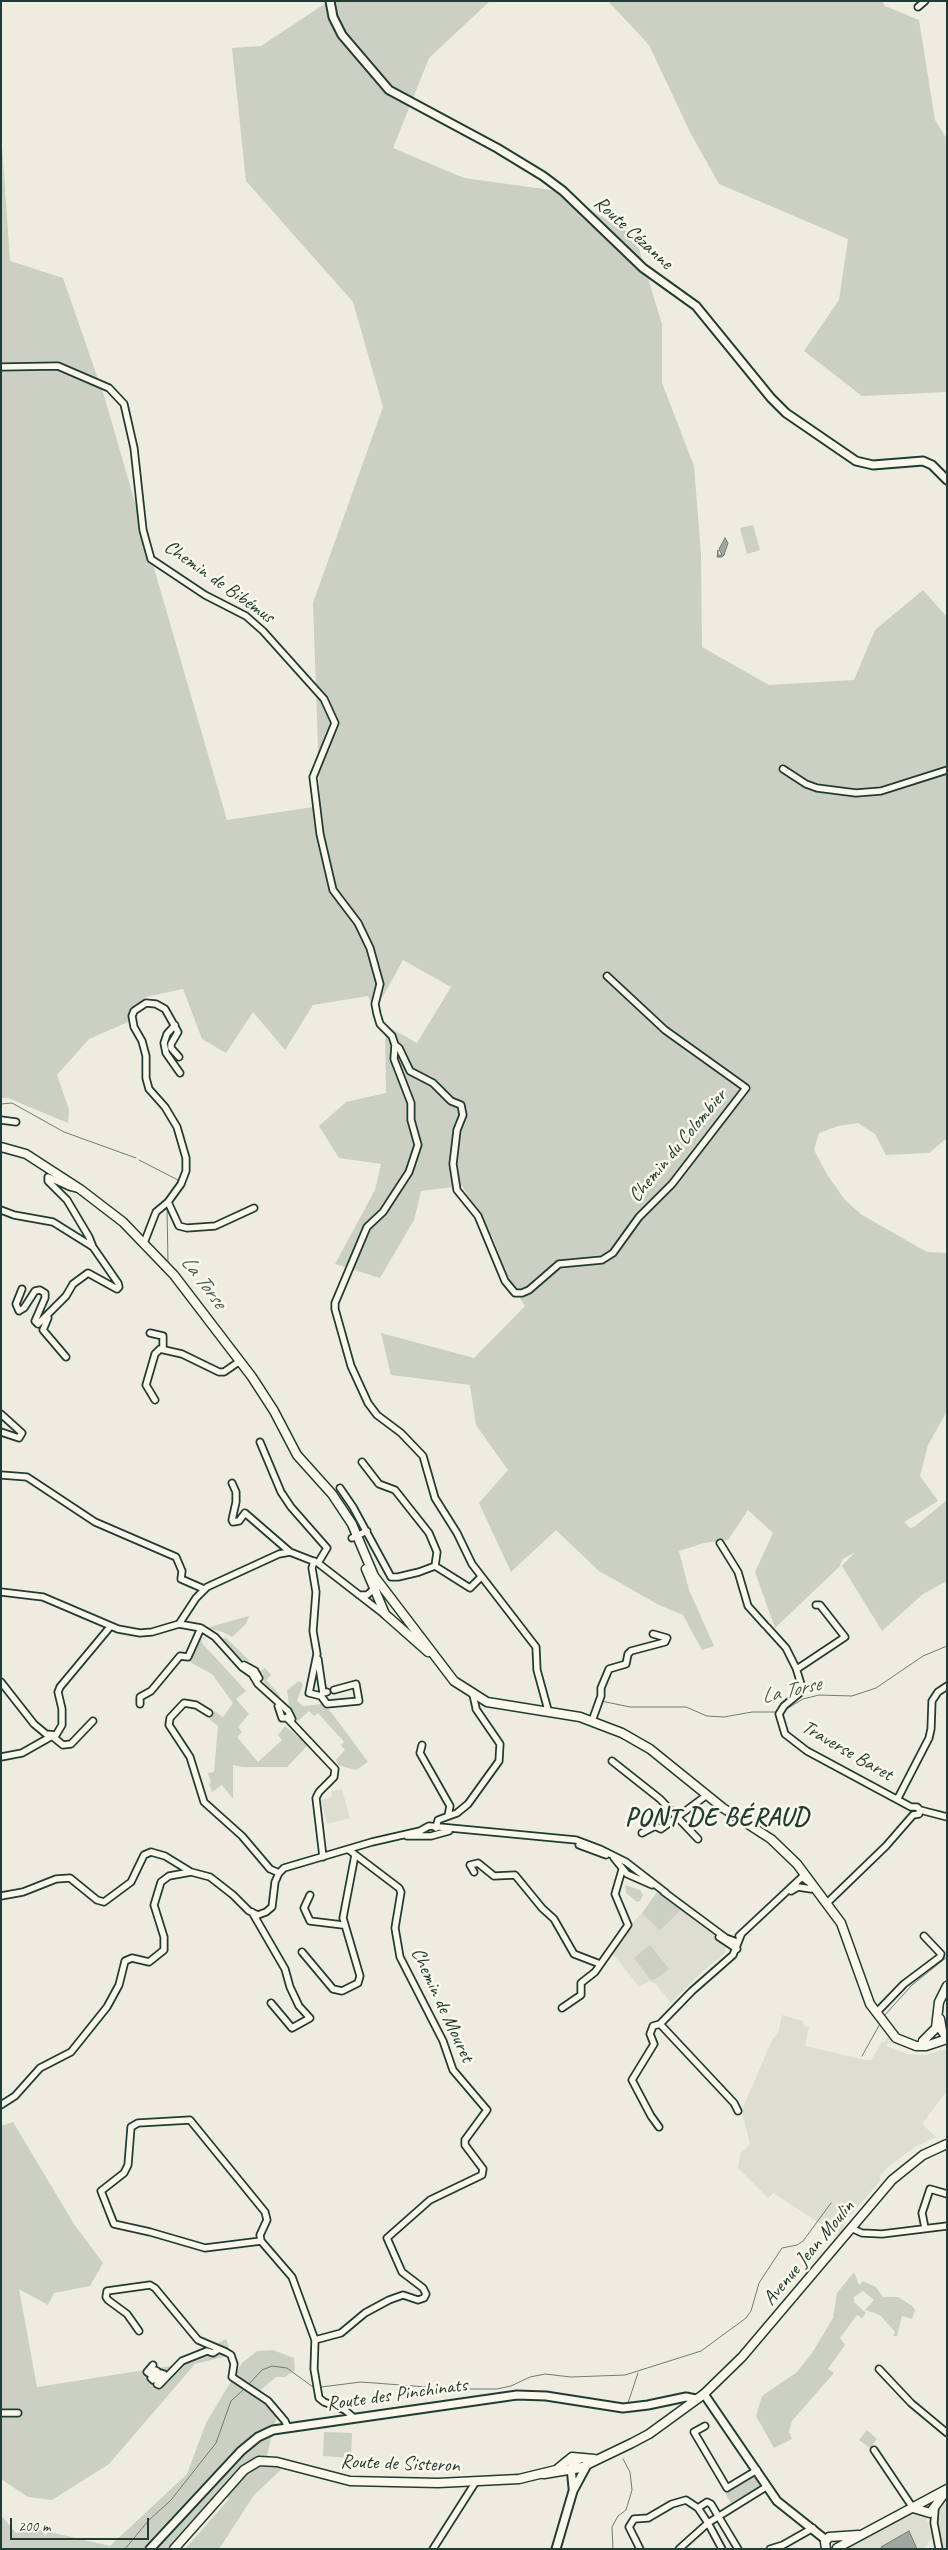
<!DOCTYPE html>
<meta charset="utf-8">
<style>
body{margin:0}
#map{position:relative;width:948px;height:2550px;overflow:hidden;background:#eeece1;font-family:Caveat,sans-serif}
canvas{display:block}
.frame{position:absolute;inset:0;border:2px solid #1f3d34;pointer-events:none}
.scale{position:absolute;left:10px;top:2518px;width:139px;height:22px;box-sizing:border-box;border:2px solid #1f3d34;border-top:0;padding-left:6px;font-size:15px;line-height:18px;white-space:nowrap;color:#1f3d34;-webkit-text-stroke:4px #fbf7ec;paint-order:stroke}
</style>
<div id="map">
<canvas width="948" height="2550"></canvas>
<div class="frame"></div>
<div class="scale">200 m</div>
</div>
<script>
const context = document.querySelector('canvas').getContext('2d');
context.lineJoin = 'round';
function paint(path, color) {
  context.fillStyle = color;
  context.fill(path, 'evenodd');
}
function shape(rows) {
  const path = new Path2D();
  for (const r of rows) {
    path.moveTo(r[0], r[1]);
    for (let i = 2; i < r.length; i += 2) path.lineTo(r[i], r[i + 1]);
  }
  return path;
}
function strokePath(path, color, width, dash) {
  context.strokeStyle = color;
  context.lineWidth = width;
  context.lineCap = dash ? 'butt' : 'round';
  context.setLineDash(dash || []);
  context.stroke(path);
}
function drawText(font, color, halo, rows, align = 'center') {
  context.font = font + ' Caveat,sans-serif';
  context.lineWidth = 5;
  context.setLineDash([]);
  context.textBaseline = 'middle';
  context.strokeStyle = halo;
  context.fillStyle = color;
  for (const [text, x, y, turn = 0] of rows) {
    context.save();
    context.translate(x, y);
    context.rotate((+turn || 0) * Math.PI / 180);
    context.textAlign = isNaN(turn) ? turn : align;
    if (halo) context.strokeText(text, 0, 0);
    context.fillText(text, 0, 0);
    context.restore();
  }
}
const built = shape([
 [342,1789,350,1818,327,1824,321,1800,332,1797,331,1791],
 [683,1908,727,1947,724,1954,704,1970,671,2003,656,1984,650,1981,639,1987,613,1954,631,1924,642,1913,661,1931],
 [782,2015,803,2021,804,2026,809,2027,805,2046,865,2060,871,2060,882,2042,884,2043,888,2037,890,2038,886,2046,907,2054,925,2055,947,2049,947,2091,922,2124,936,2137,913,2148,887,2168,879,2177,881,2180,843,2224,845,2229,836,2236,826,2227,773,2193,768,2198,738,2168,740,2154,750,2144,742,2112,744,2105,773,2038,778,2034],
 [947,2494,947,2549,943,2549,937,2520,939,2507],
 [919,2512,926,2517,932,2537,924,2549,844,2549,912,2513]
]);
const green = shape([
 [329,1,490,1,429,58,393,148,464,178,558,191,635,236,662,324,662,383,694,466,701,554,702,647,769,685,854,680,875,630,923,590,947,617,947,1138,929,1153,886,1155,875,1134,858,1123,838,1126,819,1133,814,1150,828,1176,845,1200,862,1215,927,1252,947,1253,947,1411,928,1445,920,1476,938,1501,904,1522,910,1528,914,1527,947,1500,947,1584,945,1582,923,1594,882,1631,842,1566,855,1552,843,1559,839,1567,775,1628,755,1572,773,1533,748,1510,728,1540,704,1543,679,1551,689,1590,714,1646,702,1650,683,1615,659,1605,599,1571,556,1530,511,1572,479,1503,508,1470,476,1425,470,1385,391,1375,381,1333,474,1358,525,1306,509,1281,493,1238,462,1186,421,1191,414,1220,380,1278,335,1264,375,1190,381,1164,339,1158,319,1126,346,1102,386,1093,385,1025,417,1043,451,987,403,960,375,1011,368,996,313,1005,285,1050,253,1012,226,1053,202,1039,183,989,146,997,134,1009,128,1022,89,1039,57,1075,69,1110,68,1123,8,1098,1,1098,1,131,10,261,63,278,105,399,227,820,320,806,313,603,383,407,353,302,246,181,232,48,261,46],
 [608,1,882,1,885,6,919,20,935,120,947,139,947,392,862,396,804,351,839,300,848,239,719,184,690,132,649,45],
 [753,525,760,550,747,554,740,528],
 [249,1616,246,1624,232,1637,223,1632,206,1628],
 [201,1632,202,1643,246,1691,236,1699,249,1714,238,1727,242,1732,237,1737,258,1762,282,1740,278,1735,285,1726,299,1738,302,1736,309,1744,287,1767,243,1767,233,1765,233,1799,222,1785,212,1792,209,1784,211,1783,208,1773,214,1772,218,1726,209,1719,214,1711,223,1717,233,1703,212,1674,188,1661],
 [222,1638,226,1638,250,1661,241,1659],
 [265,1668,271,1675,266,1680,279,1694,282,1703,265,1684,262,1677,264,1675,261,1671],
 [299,1681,303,1684,297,1701,303,1706,322,1704,331,1712,368,1762,356,1770,338,1765,336,1760,345,1750,341,1745,344,1742,318,1713,314,1716,309,1711,298,1721,290,1712,287,1690],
 [625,1885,640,1890,643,1895,640,1901,637,1902,626,1893],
 [658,1891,683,1908,660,1931,642,1913],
 [650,1945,669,1969,654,1980,650,1979,634,1958],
 [13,2122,74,2224,103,2263,90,2286,54,2293,48,2305,19,2289,37,2387,177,2365,226,2339,231,2355,195,2364,109,2464,52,2500,28,2497,1,2479,1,2126],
 [854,2272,859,2285,863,2281,876,2287,883,2297,898,2297,912,2306,915,2310,912,2319,902,2316,897,2336,893,2336,895,2332,880,2315,865,2310,874,2300,863,2291,854,2297,854,2302,866,2313,862,2318,857,2315,840,2338,845,2345,828,2369,834,2373,792,2421,789,2432,792,2439,774,2448,756,2416,762,2396,797,2372,812,2353,833,2318,837,2293],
 [273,2350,294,2358,295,2370,285,2377,276,2377,261,2390,266,2398,279,2407,267,2455,281,2470,254,2495,219,2549,185,2549,229,2499,219,2491,167,2549,1,2549,1,2515,16,2533,37,2529,110,2546,187,2474,206,2423,242,2363,257,2351],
 [867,2430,877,2439,870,2448,859,2440],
 [324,2432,352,2433,351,2458,323,2456],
 [753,2474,760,2486,731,2503,724,2491]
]);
const water = shape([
 [725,538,728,543,724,555,722,557,717,557,718,550,718,555,722,555,719,549,725,538],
 [909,2531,917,2549,882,2549,881,2547,909,2531]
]);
const stream = shape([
 [1,1104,12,1103,64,1132,136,1158],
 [139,1160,178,1180,176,1186],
 [167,1207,168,1263],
 [179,1275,236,1349],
 [270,1398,277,1407],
 [279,1411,293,1438],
 [601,1701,630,1707,686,1707,707,1716,724,1717,752,1712,777,1712],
 [783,1711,803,1699,819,1695,852,1696,876,1688,923,1656,947,1646],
 [884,2016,912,1985,947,1957],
 [862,2056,881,2022],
 [247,2386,262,2370,272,2366,287,2368,313,2387],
 [321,2387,361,2382,454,2389,497,2389,511,2386,530,2377,545,2374,571,2377,625,2375,701,2351,746,2318,751,2311,759,2283,782,2248,797,2245,803,2241,831,2203],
 [628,2403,638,2373],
 [125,2549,148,2521,171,2500,216,2443,231,2401,243,2390],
 [613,2549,612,2527,618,2516,626,2510,632,2490,630,2472,623,2459]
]);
const minor = shape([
 [918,7,925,1],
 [1,367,58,366,109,388,124,404,134,448,143,530,151,559,205,595,246,616,263,631,324,699,335,723,313,777,320,834,333,890,358,923,370,948,380,984,375,1004,377,1014,380,1024,392,1036,395,1045,394,1059,411,1103,411,1120,418,1145,409,1172,383,1212,367,1227,335,1303,335,1309,351,1366,368,1403,377,1415,401,1433,423,1456,435,1498,457,1533,472,1564,536,1647,537,1670,548,1710],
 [783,769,806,784,817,788,856,793,881,791,947,770],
 [175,1025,167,1034,164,1043,166,1053,180,1073],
 [395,1045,399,1048,410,1071,433,1083,451,1101,461,1105,463,1115,457,1130,453,1164,457,1190,478,1216,505,1281,515,1293,522,1293,529,1290,559,1264,602,1260,613,1253,639,1217,672,1184,746,1088,665,1030,607,976],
 [1,1120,16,1122],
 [168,1202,179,1226,187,1228,215,1226,254,1208],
 [1,1210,14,1215,53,1222,93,1247,89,1237,67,1200,48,1181,48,1177,70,1187,78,1189],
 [144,1243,156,1212,168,1202,181,1184,186,1171,186,1158,177,1127,165,1107,149,1089,146,1078,146,1056,142,1041,134,1027,132,1016,134,1011,146,1003,156,1004,165,1009,178,1032,171,1044,171,1048,179,1057],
 [22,1289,16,1304,19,1311,24,1308,35,1291,40,1290,45,1293,45,1298,35,1321,38,1324,66,1296,73,1284,88,1273,117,1289,119,1287,118,1283,93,1247],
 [48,1318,43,1330,66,1357],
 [150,1333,163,1336,163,1348],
 [155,1400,146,1385,155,1354,160,1349,182,1354,219,1372,224,1372,237,1363],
 [1,1414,22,1433,19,1438,1,1432],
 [260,1442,281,1492,291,1507,327,1548,318,1563],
 [1,1475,27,1477,95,1522,176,1557,182,1571,181,1579,204,1589],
 [232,1483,236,1492,236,1502,232,1520,233,1522,239,1521,245,1513,290,1552],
 [340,1488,353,1507,391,1577,398,1577,419,1572,435,1566,437,1552,429,1533,395,1490,379,1484,362,1462],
 [352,1538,367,1531],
 [720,1543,738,1572,748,1606,765,1625],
 [314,1561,312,1568,316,1592,313,1631,317,1654,309,1693,321,1696,327,1704,359,1701,356,1684,334,1690],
 [435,1566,470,1588,481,1577],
 [1,1592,43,1597,118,1629,140,1633,152,1632,179,1624,196,1598,207,1587,279,1554,290,1552,318,1563,385,1615],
 [359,1595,367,1595,374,1589],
 [179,1624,201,1628,215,1637,242,1667,252,1674,258,1684,288,1711,292,1719],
 [767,1627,786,1648,796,1668,801,1684,802,1691,784,1706,779,1714,785,1734,807,1751,911,1807,917,1807,920,1810],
 [318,1659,323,1693,327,1692],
 [244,1665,255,1671,259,1678],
 [797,1669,845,1637,820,1605,816,1605],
 [1,1682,34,1724,46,1734,56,1735,62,1725,62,1709,58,1692,60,1687,110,1627],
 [473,1695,476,1708],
 [140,1704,140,1697,151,1691,180,1656,188,1657,201,1628],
 [278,1706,282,1718,286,1718,289,1716],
 [209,1713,196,1705,184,1703,170,1718,169,1725,190,1757,204,1802,242,1836,270,1869,279,1873],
 [287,1718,335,1769,334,1777,319,1792,316,1798,323,1857],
 [592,1721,601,1696,601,1688,609,1669,626,1664,628,1654,631,1651,665,1642,667,1638,653,1634],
 [422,1745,420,1753,450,1806,448,1816],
 [1,1757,22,1753,52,1736,63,1745,71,1744,93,1721],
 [612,1761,660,1799,698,1839],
 [898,1798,929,1738,931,1729,932,1701,938,1692,947,1686],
 [920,1810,947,1817],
 [436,1828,438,1820,457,1813,468,1804,499,1761,500,1744,476,1709],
 [642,1833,655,1826,661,1829,707,1795],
 [407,1836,431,1836,449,1831],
 [579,1845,606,1855],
 [349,1850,399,1888,401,1892,395,1928,400,1957,443,2041,453,2070,487,2110,465,2140,465,2145,483,2169,482,2175,430,2200,387,2238,402,2272,423,2288,426,2294,424,2298,418,2300,403,2295,389,2300,365,2313,341,2333,315,2340,314,2369,319,2398,324,2402,345,2410,354,2418],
 [614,1858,627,1874,652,1885],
 [474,1872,470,1865,478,1863,494,1876,515,1875,542,1908,554,1919,574,1954,600,1964],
 [791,1891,798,1887,811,1889],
 [664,1892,726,1938,734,1941],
 [310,1895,304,1908,310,1921,343,1925],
 [1,1896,23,1892,56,1879,70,1878,97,1900,104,1902,131,1882,144,1855,151,1852,165,1856,191,1872],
 [827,1903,886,1846,913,1815,919,1814,920,1810],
 [252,1912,285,1969,290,1987,299,2006,310,2018,292,2028,271,2003],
 [739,1936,802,1877,807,1881],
 [719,1937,737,1949],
 [302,1952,333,1989,342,1991,358,1983,360,1976,343,1918,355,1855],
 [562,2008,581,1995,581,1983,595,1972,628,1925,615,1894,622,1870],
 [876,2013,904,1984,940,1957,941,1954,924,1936],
 [1,2105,15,2096,40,2068,71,2052,107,2007,119,1985,125,1961,132,1958,149,1962,164,1950,164,1937,154,1905,161,1882,169,1876,191,1872,210,1877,233,1895,249,1911,258,1915,266,1912,272,1907,275,1882,279,1873,284,1868,372,1842,420,1831,429,1826,576,1840,600,1849,626,1862,666,1893],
 [738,2111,734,2103,660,2024,692,1991,733,1955,741,1935],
 [659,2127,651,2116,632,2080,654,2044,650,2034,653,2026,660,2024],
 [851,2228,862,2233,882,2234,947,2226],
 [925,2228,922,2213,930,2189,947,2194],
 [261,2241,205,2248,150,2232,114,2224,101,2191,124,2173,128,2165,131,2127,138,2123,190,2120,265,2212,267,2220,260,2235,261,2241,292,2277,315,2340],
 [139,2331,127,2314,108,2300,106,2297,107,2291,150,2285,155,2288,198,2340,219,2349],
 [153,2365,147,2372,150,2374,155,2370,157,2371,151,2378,153,2380,161,2373,164,2374,157,2384,159,2385,182,2361,207,2351,213,2353,219,2349,226,2352,231,2355,234,2364,232,2377,268,2401,285,2421,288,2428],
 [879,2369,911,2403,947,2433],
 [1,2413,18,2413],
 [705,2426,694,2432,727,2488,757,2470],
 [874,2450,913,2508],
 [698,2508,707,2502,711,2504,738,2549],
 [935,2510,934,2523,939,2549],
 [433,2549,475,2483],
 [640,2549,629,2527,634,2519,648,2518,672,2504,686,2500,698,2508,708,2523,766,2487],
 [679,2549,708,2523,722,2549],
 [770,2549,783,2545,813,2528]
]);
const tertiary = shape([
 [330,1,333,17,342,35,389,90,497,148,543,176,563,191,643,268,696,306,771,398,786,413,856,461,873,465,923,461,932,465,947,480],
 [704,2394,777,2501,826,2540],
 [573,2488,571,2467,580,2459],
 [150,2549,241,2451,258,2437,273,2430,517,2395,546,2396,623,2408,648,2405,686,2397,696,2399],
 [556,2549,573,2491,587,2465]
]);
const secondary = shape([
 [1,1147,26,1154,80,1189,123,1222,174,1275,252,1377,274,1411,297,1455,332,1494,352,1524,374,1576,454,1681,487,1702,580,1717,622,1733,650,1749,723,1808,771,1839,797,1864,841,1923,870,2004,896,2038,916,2046,926,2046,947,2039],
 [366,1569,385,1614,428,1652],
 [940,2019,942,2031,947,2038],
 [923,2041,936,2028,939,2002,947,1986],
 [544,2474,580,2468,632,2443,649,2434,704,2394,742,2357,892,2180,923,2155,947,2144],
 [913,2508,930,2513,944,2494],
 [837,2548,947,2489],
 [174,2549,244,2470,259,2461,277,2462,350,2481,438,2483,519,2479,556,2470,572,2457,594,2459],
 [826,2549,825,2542,829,2537,858,2535]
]);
const streetNames = [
 ["Route Cézanne",633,233,42],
 ["Chemin de Bibémus",219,582,35],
 ["Chemin du Colombier",678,1146,-50],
 ["Traverse Baret",847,1751,30],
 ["Chemin de Mouret",442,2005,65],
 ["Avenue Jean Moulin",809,2253,-50],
 ["Route des Pinchinats",397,2395,-8],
 ["Route de Sisteron",400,2464,2]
];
const waterNames = [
 ["La Torse",203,1282,53],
 ["La Torse",791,1691,-13]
];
const districtNames = [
 ["PONT DE BÉRAUD",717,1818]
];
paint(built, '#ddddd2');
paint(green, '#cbcfc4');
paint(water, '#9fa89f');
strokePath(water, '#6c7d74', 1);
strokePath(stream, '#6c7d74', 1);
strokePath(minor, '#1f3d34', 9);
strokePath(tertiary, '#1f3d34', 11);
strokePath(secondary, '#1f3d34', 11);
strokePath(minor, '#fbf7ec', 5.5);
strokePath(tertiary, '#fbf7ec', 7);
strokePath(secondary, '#fbf7ec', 8);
drawText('20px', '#1f3d34', '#fbf7ec', streetNames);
drawText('italic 21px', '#455d54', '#fbf7ec', waterNames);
context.letterSpacing = '1px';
drawText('bold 25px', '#1f3d34', '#fbf7ec', districtNames);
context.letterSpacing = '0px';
</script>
